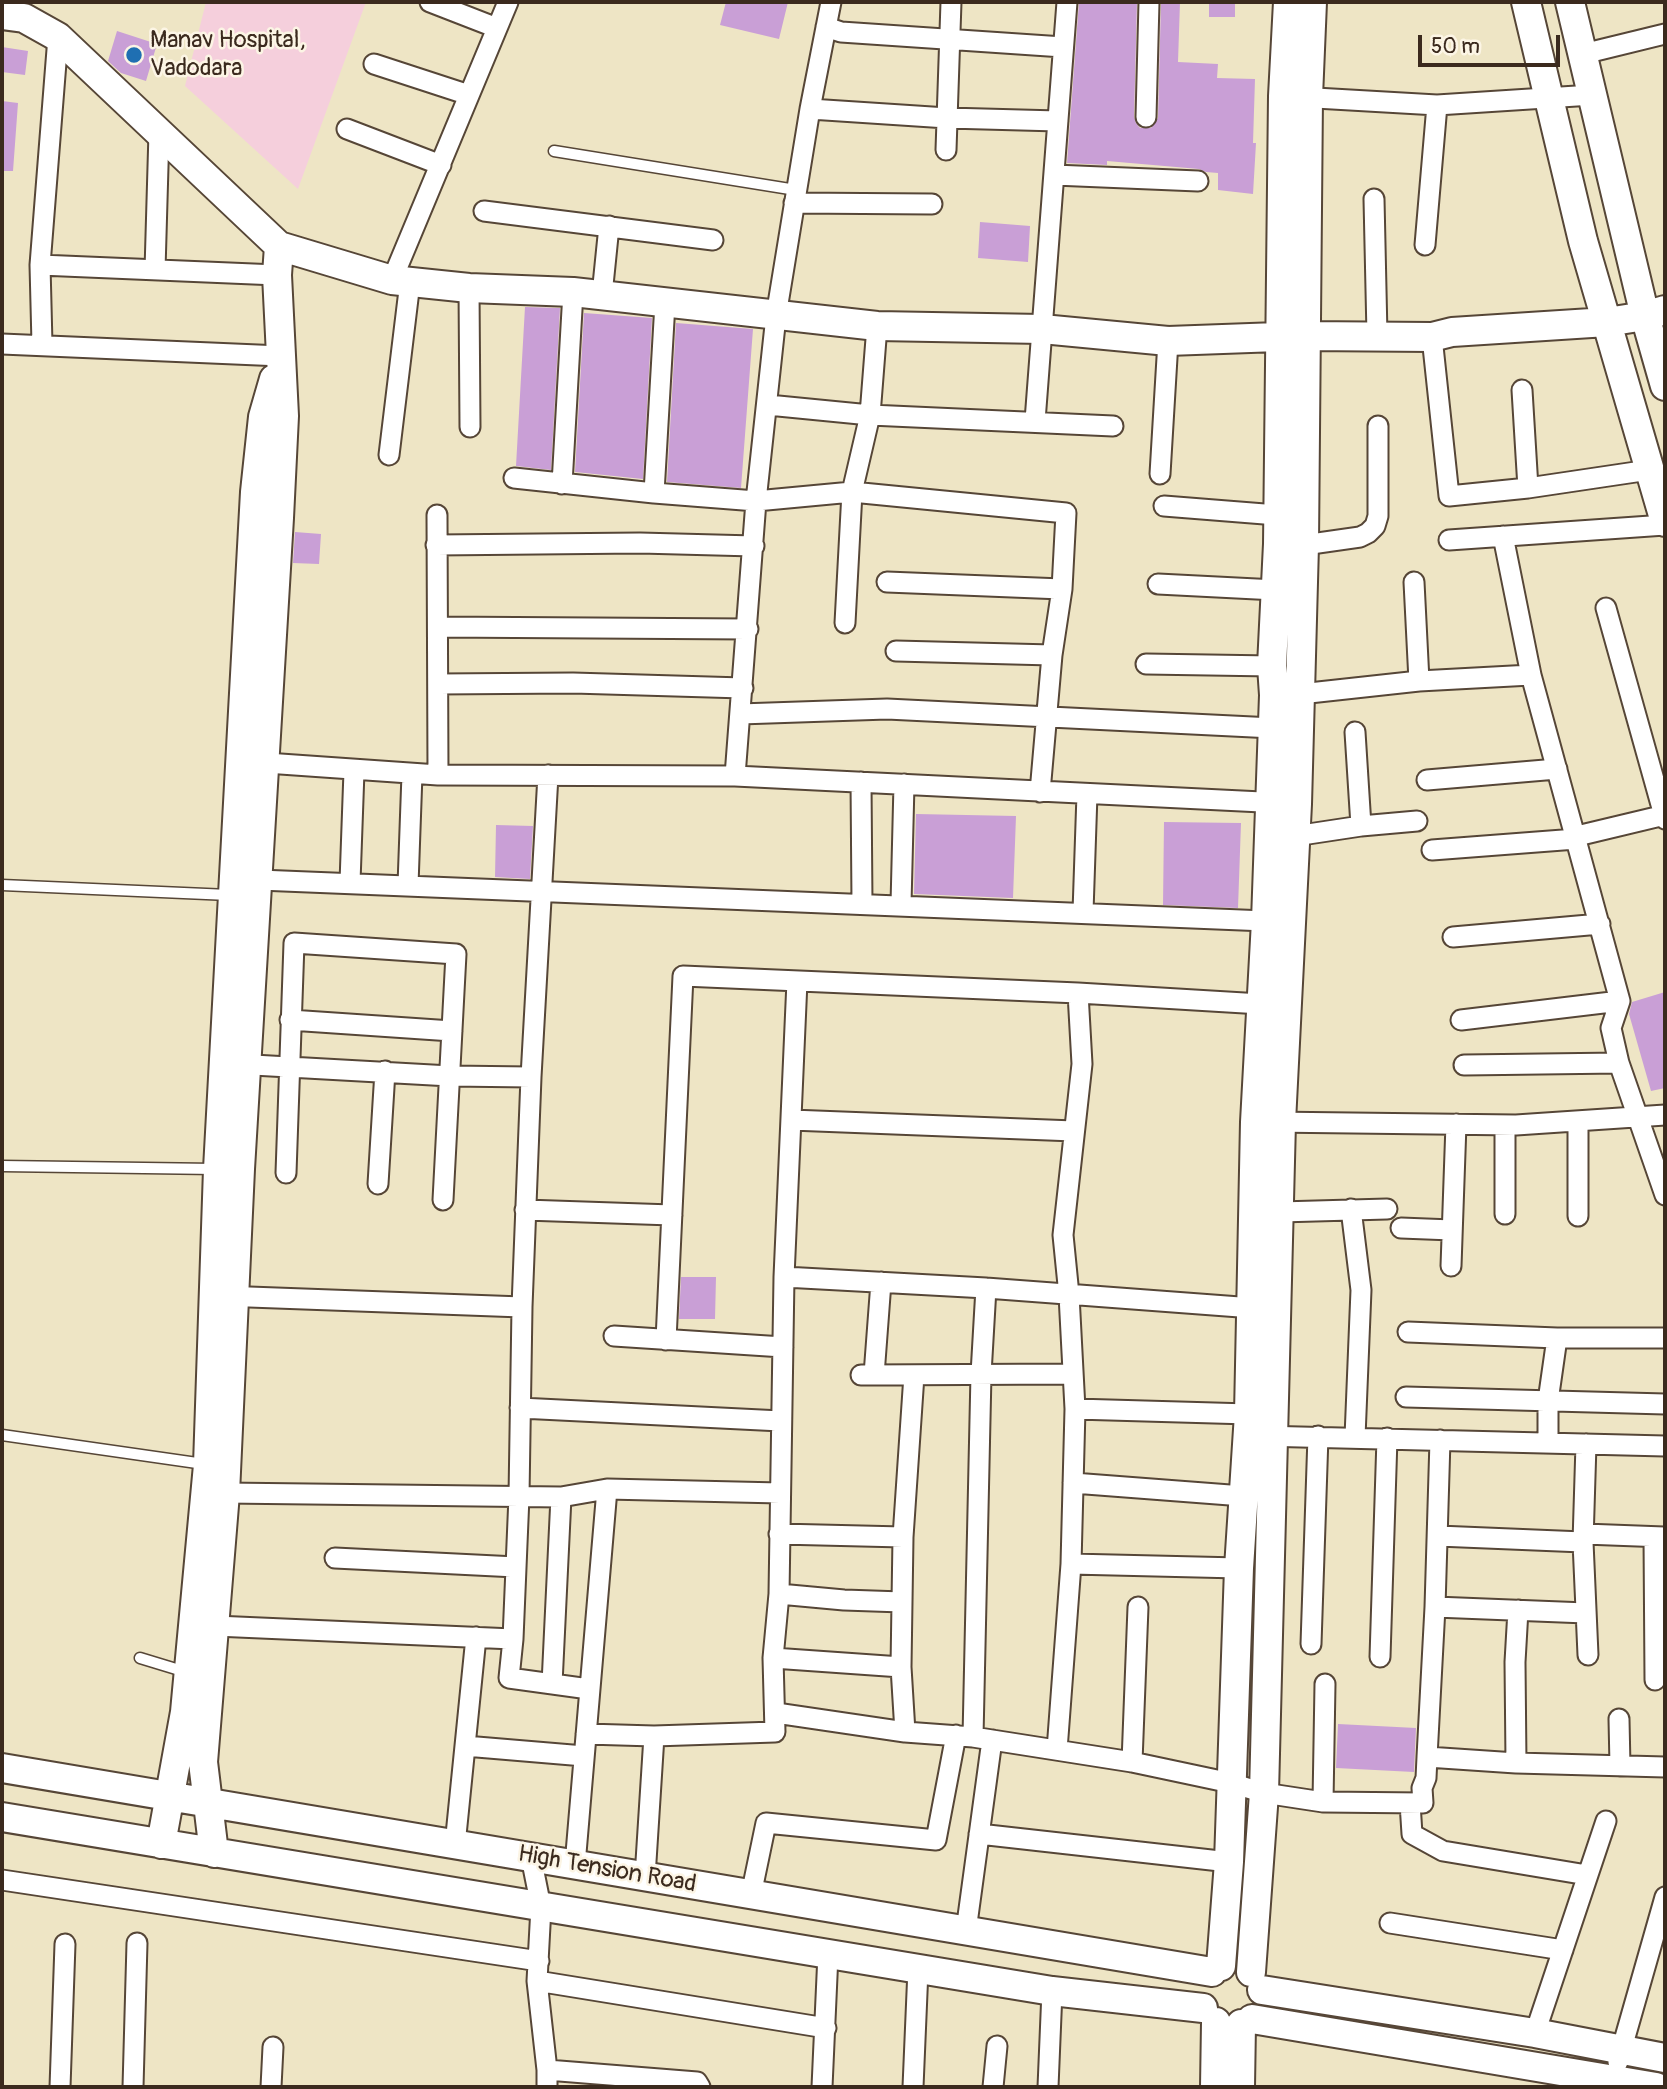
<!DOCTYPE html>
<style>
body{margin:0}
#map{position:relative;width:1667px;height:2089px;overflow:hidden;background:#eee5c5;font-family:Pangolin,sans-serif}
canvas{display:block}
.frame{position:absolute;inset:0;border:4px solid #3b2a1e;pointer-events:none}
.scale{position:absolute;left:1418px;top:35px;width:142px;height:32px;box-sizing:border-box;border:4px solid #3b2a1e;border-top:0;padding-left:9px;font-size:21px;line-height:24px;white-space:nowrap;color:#3b2a1e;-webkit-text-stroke:5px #fcf5e5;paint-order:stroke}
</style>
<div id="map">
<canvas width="1667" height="2089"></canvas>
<div class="frame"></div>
<div class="scale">50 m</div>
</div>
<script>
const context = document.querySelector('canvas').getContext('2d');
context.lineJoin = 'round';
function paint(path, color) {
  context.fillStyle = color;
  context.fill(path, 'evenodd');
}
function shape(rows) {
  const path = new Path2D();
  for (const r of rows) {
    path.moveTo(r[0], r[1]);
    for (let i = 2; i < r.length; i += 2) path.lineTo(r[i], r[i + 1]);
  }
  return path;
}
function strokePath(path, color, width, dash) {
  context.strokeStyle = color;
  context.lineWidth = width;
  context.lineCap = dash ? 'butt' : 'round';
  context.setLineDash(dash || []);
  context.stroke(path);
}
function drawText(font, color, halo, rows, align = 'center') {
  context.font = font + ' Pangolin,sans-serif';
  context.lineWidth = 5;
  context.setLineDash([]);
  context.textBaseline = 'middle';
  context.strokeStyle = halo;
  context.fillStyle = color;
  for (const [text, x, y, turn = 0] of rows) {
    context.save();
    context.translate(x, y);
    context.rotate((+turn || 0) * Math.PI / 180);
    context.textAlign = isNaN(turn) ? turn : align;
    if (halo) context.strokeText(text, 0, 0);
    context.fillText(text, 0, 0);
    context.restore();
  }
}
const built = shape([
 [206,2,366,2,298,189,185,86]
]);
const building = shape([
 [726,2,788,2,779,39,720,25],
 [1079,2,1137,2,1134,117,1136,123,1140,128,1151,128,1158,118,1161,2,1180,2,1178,62,1218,64,1217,78,1255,79,1253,143,1256,143,1253,194,1218,190,1218,173,1206,172,1199,169,1107,161,1107,165,1067,163],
 [1209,2,1235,2,1235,17,1209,17],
 [117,31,157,44,146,81,121,73,108,61],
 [2,47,28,51,25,75,2,72],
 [2,101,18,103,13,171,2,171],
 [980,222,1030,226,1028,262,978,258],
 [525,307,560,308,551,470,516,466],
 [584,313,652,318,643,479,575,472],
 [676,323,753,329,741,488,667,482],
 [295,532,321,534,319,564,293,563],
 [916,814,1016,816,1013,898,914,894],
 [1164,822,1241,823,1238,908,1163,905],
 [496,825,533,826,530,879,495,877],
 [1665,992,1665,1088,1651,1091,1629,1014,1632,1002],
 [681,1277,716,1277,715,1319,679,1319],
 [1338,1724,1416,1728,1414,1772,1336,1768]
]);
const lane = shape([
 [554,151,796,190],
 [2,885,229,895],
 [2,1166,215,1169],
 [2,1435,204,1464],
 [140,1658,186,1672]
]);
const street = shape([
 [430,2,497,28],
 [826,27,841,32,1063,47],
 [1583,54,1665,34],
 [374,64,469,95],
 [1298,97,1437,105,1592,95],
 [810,109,947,118,1058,121],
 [1146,117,1149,2],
 [347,129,441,165],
 [946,150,951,2],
 [1054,175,1198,181],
 [1374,199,1377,335],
 [794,203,932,204],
 [484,211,713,240],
 [1425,245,1437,105],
 [40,265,277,275],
 [155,270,159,132],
 [392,280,508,2],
 [469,288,470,427],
 [602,295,609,226],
 [1432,337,1449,496,1528,488,1649,470],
 [2,344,281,356],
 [42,344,40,265,58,37],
 [1522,390,1528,488],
 [768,405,870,415,1113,426],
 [1035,421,1067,2],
 [389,455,410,282],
 [1160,474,1168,341],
 [514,478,654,493,756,501,852,492,1066,513,1062,589,1052,655,1040,792],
 [562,484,573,292],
 [654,493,665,303],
 [1164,506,1277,515],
 [437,515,438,775],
 [1503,536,1531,675],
 [1449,540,1665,525],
 [436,545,640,543,754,546],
 [1304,545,1360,537,1368,533,1375,526,1378,516,1378,426],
 [887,582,1062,589],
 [1414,582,1419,681],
 [1158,584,1276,590],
 [1606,608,1665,819],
 [845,623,852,492,870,415,877,326],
 [438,627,748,629],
 [896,651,1052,655],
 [1146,664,1272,666],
 [438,684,573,683,743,688],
 [1300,694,1419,681,1531,675,1620,1001,1611,1028,1619,1063,1665,1195],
 [740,714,887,709,1273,728],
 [1355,732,1361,826],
 [252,762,438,775,735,776,1282,803],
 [548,775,531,1077,522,1307,519,1496,513,1639,509,1678,589,1689],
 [735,776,756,501,776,316,810,109,831,2],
 [1427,780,1557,769],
 [861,782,862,903],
 [1295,836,1361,826,1417,821],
 [1577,836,1665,815],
 [1432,850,1576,839],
 [259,880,1266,921],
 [350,882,354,771],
 [408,885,412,774],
 [901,904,904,784],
 [1083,912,1087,794],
 [1453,937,1600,924],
 [290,1020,452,1031],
 [1461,1020,1620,1001],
 [235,1064,450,1076,531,1077],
 [1464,1065,1619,1063],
 [791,1120,1074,1131],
 [1270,1122,1516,1125,1665,1115],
 [1578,1122,1578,1216],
 [286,1173,294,943,456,954,443,1200],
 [378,1184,385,1071],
 [1351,1209,1361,1290,1355,1437],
 [525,1210,672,1215],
 [1280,1212,1387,1209],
 [1505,1214,1505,1125],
 [1401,1228,1452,1230],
 [1451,1266,1456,1124],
 [784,1277,986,1288,1253,1308],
 [222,1296,522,1307],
 [1408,1332,1557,1338,1665,1338],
 [614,1336,783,1347],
 [666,1340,683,976,1078,993,1261,1004],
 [861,1375,1073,1374],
 [874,1375,881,1282],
 [1406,1397,1665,1404],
 [520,1408,781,1421],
 [1075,1409,1249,1414],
 [1260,1436,1665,1446],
 [1548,1442,1548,1401,1557,1338],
 [1586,1444,1583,1542,1588,1655],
 [1073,1483,1243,1496],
 [607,1489,780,1493],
 [225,1493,561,1497,607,1489,575,1865],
 [779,1534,903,1537],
 [1584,1534,1664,1537],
 [1438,1536,1583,1542],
 [1654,1537,1655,1680],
 [335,1558,516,1567],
 [1071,1564,1239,1568],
 [779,1594,844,1600,902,1602],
 [1435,1607,1586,1613],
 [215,1626,513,1639],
 [1311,1644,1318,1436],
 [1380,1657,1387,1438],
 [773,1658,901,1667],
 [552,1684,561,1497],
 [776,1713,905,1732,973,1737,1132,1762,1231,1783,1264,1793,1323,1802,1423,1803,1422,1788,1426,1778,1427,1757,1435,1607,1440,1440],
 [1619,1719,1620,1766],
 [905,1732,901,1667,903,1537,914,1375],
 [586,1734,654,1736,775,1732,773,1658,779,1594,784,1277,797,981],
 [973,1737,981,1374,986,1288],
 [465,1746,584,1756],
 [1057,1750,1071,1564,1075,1409,1069,1295,1063,1235,1082,1064,1078,993],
 [1427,1757,1516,1763,1665,1767],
 [1132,1762,1138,1607],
 [1516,1763,1515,1662,1518,1610],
 [1323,1802,1325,1684],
 [1410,1803,1412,1834,1443,1851,1587,1875],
 [979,1834,1229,1862],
 [455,1845,476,1637],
 [531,1857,541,1907,537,1981,547,2070,547,2087],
 [645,1877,654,1736],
 [2,1880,539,1961],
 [751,1895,766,1823,936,1840,956,1735],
 [1390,1923,1563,1950],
 [966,1931,992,1740],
 [537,1981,826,2028],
 [1535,2033,1606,1821],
 [1618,2062,1665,1897],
 [547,2070,697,2082,700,2087],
 [60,2087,65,1944],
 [133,2087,137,1943],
 [271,2087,273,2047],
 [822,2087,828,1954],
 [913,2087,918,1969],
 [993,2087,997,2046],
 [1048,2087,1052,1991]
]);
const secondary = shape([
 [1526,2,1583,241,1665,522],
 [1570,2,1645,316,1665,386],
 [2,15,24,18,58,37,279,246,392,280,469,288,573,292,877,326,1042,329,1168,341,1305,336,1432,337,1452,332,1607,322,1645,316,1665,310],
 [2,1768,1212,1972],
 [2,1817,1052,1991,1203,2008],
 [161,1844,185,1712,208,1465,218,1169,255,492,263,417,274,379],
 [214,1853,203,1762,225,1493,240,1169,279,518,284,416,277,275,279,246],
 [1221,1966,1229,1862,1239,1568,1249,1414,1255,1122,1266,921,1274,695,1272,666,1278,544,1283,96,1288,2],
 [1251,1972,1264,1793,1281,1122,1297,804,1304,545,1308,97,1312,2],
 [1262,1990,1535,2033,1665,2058],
 [1252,2019,1656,2087],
 [1215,2087,1216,2022],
 [1240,2087,1241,2024]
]);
const markers = [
 [134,55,9,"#1f6fb2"]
];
const poiNames = [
 ["Manav Hospital,",150,41],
 ["Vadodara",150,69]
];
const streetNames = [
 ["High Tension Road",607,1870,10]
];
paint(built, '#f5cfdc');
paint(building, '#c99fd6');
strokePath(lane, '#564637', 13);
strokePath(street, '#564637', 23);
strokePath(secondary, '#564637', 32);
strokePath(lane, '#fff', 10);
strokePath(street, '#fff', 19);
strokePath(secondary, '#fff', 28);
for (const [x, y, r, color] of markers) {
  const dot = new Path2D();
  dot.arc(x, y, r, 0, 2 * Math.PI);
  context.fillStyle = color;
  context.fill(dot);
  strokePath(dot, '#fcf5e5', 2.5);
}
drawText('24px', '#3b2a1e', '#fcf5e5', poiNames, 'left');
drawText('24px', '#3b2a1e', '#fcf5e5', streetNames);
</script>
